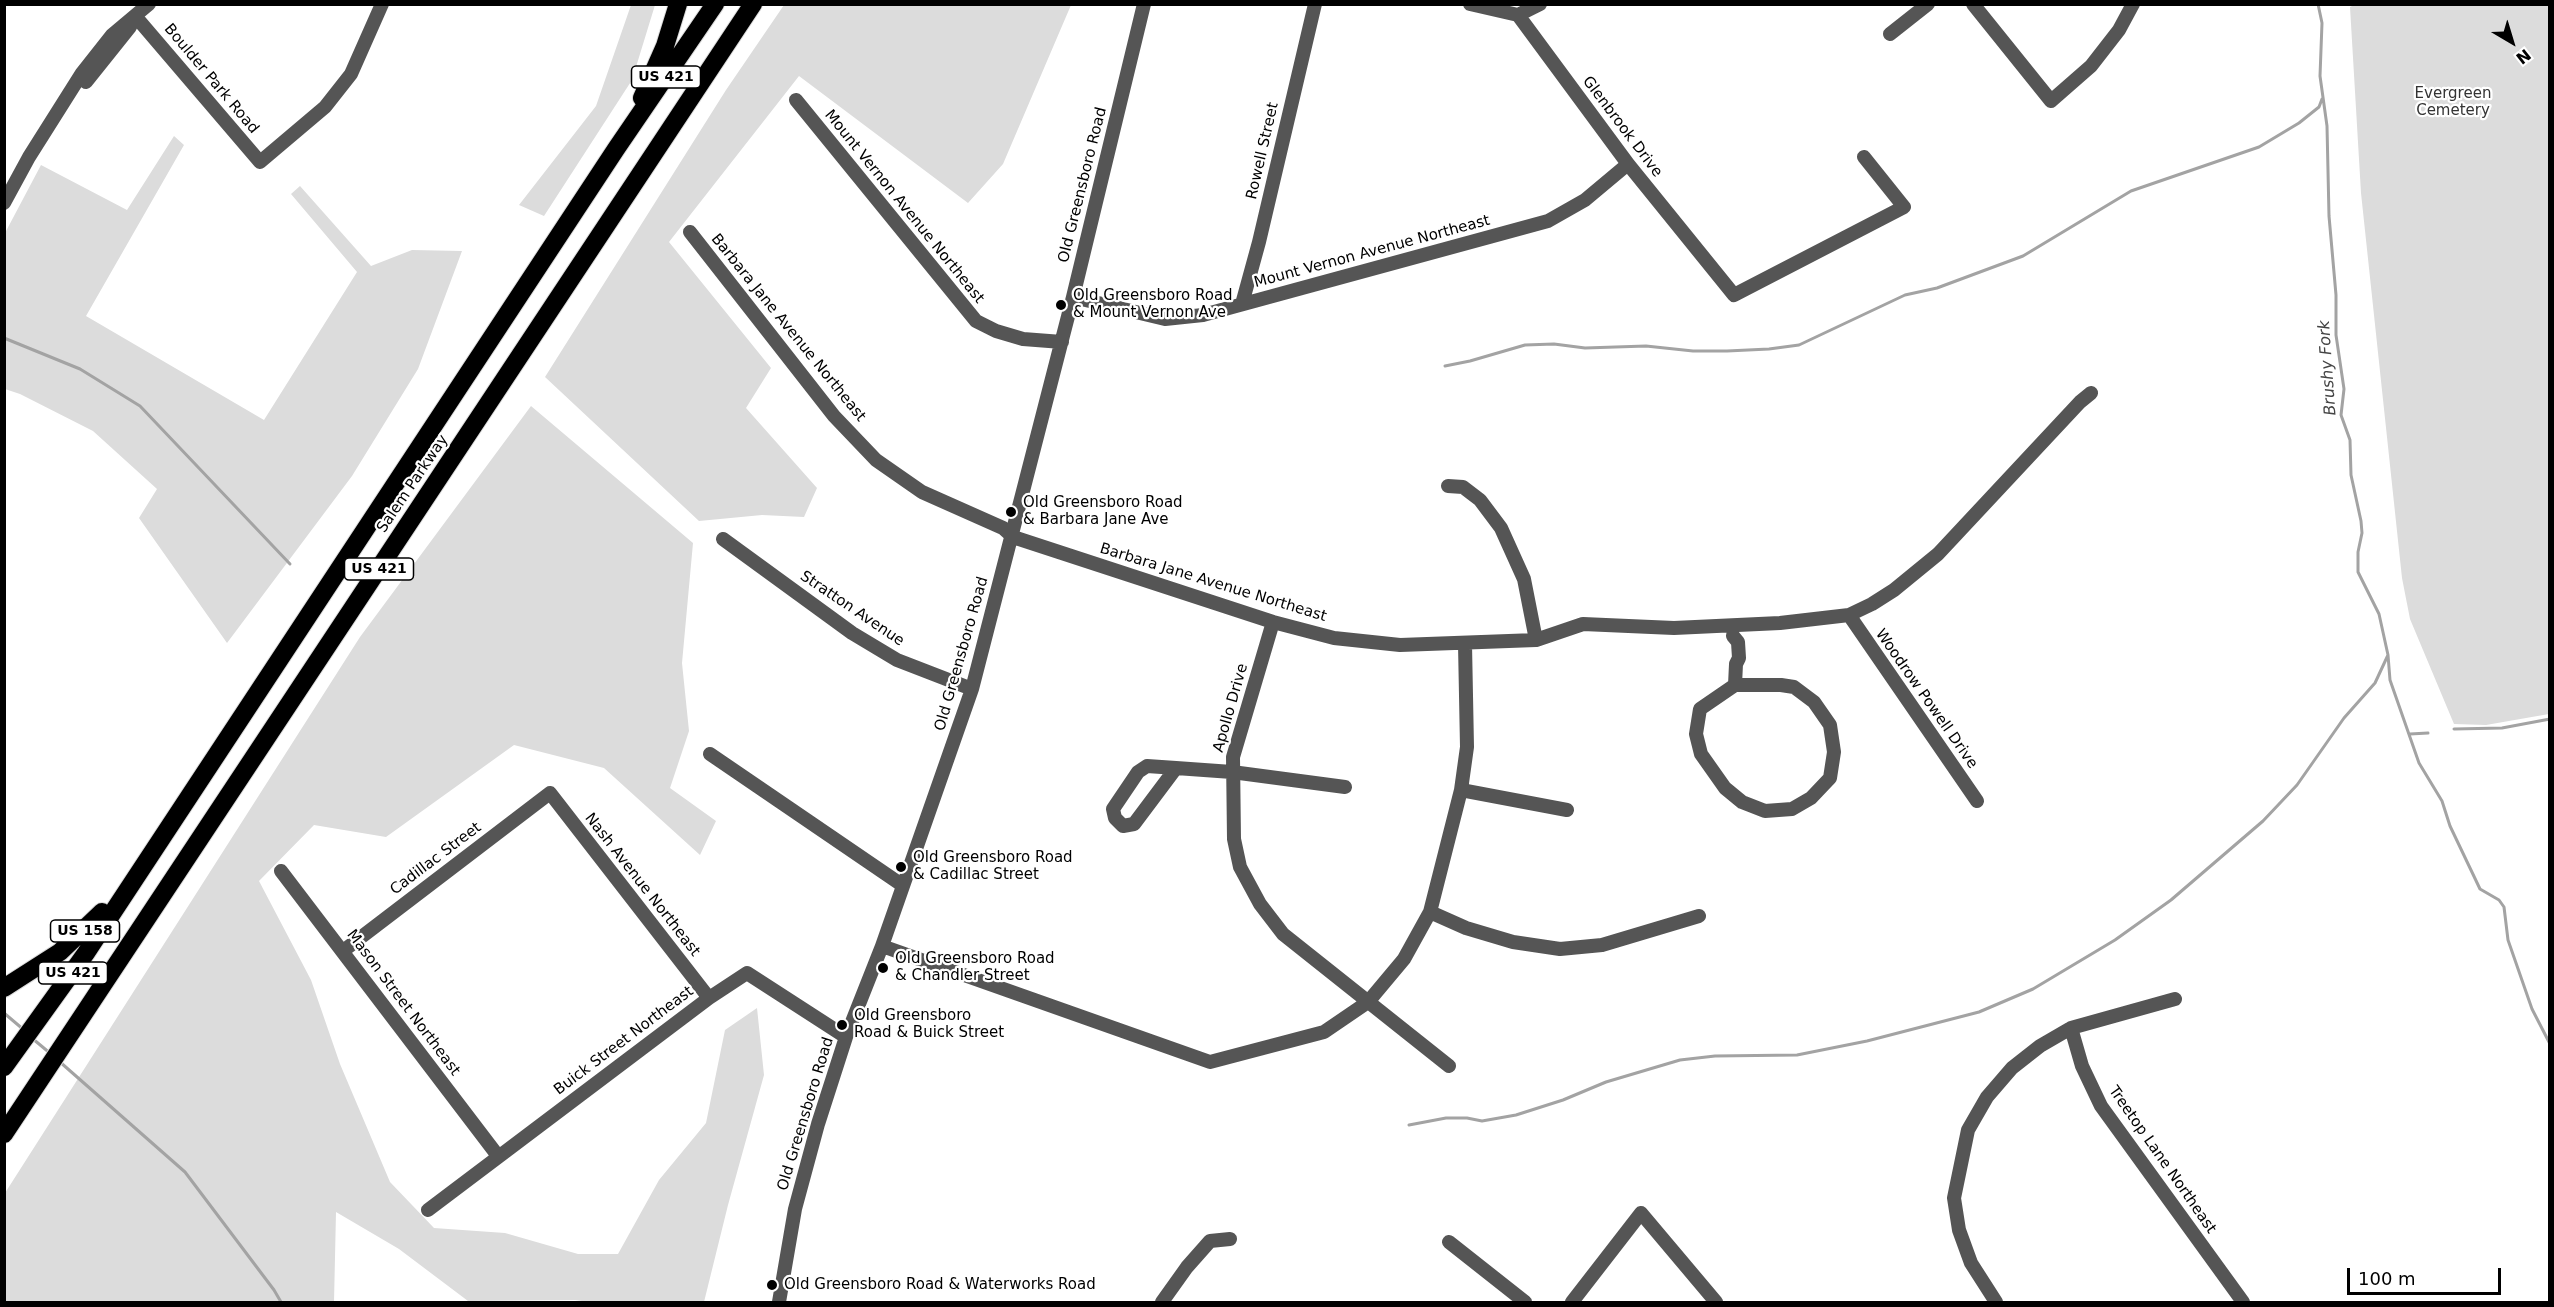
<!DOCTYPE html>
<style>
body{margin:0}
#map{position:relative;width:2554px;height:1307px;overflow:hidden;background:#fff;font-family:"DejaVu Sans",sans-serif}
canvas{display:block}
.frame{position:absolute;inset:0;border:6px solid #000;pointer-events:none}
.north{position:absolute;left:2482px;top:12px;width:60px;height:60px;-webkit-text-stroke:4px #fff;paint-order:stroke;rotate:142deg;font-size:16px;font-weight:700;line-height:24px;text-align:center;color:#000}
.north::after{content:'';display:block;margin:auto;width:21px;height:27px;background:#000;clip-path:polygon(50% 0,100% 100%,50% 72%,0 100%)}
.scale{position:absolute;left:2347px;top:1268px;width:154px;height:27px;box-sizing:border-box;border:3px solid #000;border-top:0;padding-left:8px;font-size:18px;line-height:21px;white-space:nowrap;color:#000;-webkit-text-stroke:4px #fff;paint-order:stroke}
</style>
<div id="map">
<canvas width="2554" height="1307"></canvas>
<div class="frame"></div>
<div class="north">N</div>
<div class="scale">100 m</div>
</div>
<script>
const context = document.querySelector('canvas').getContext('2d');
context.lineJoin = 'round';
function paint(path, color) {
  context.fillStyle = color;
  context.fill(path, 'evenodd');
}
function shape(rows) {
  const path = new Path2D();
  for (const r of rows) {
    path.moveTo(r[0], r[1]);
    for (let i = 2; i < r.length; i += 2) path.lineTo(r[i], r[i + 1]);
  }
  return path;
}
function strokePath(path, color, width, dash) {
  context.strokeStyle = color;
  context.lineWidth = width;
  context.lineCap = dash ? 'butt' : 'round';
  context.setLineDash(dash || []);
  context.stroke(path);
}
function drawText(font, color, halo, rows, align = 'center') {
  context.font = font + ' "DejaVu Sans",sans-serif';
  context.lineWidth = 4.5;
  context.setLineDash([]);
  context.textBaseline = 'middle';
  context.strokeStyle = halo;
  context.fillStyle = color;
  for (const [text, x, y, turn = 0] of rows) {
    context.save();
    context.translate(x, y);
    context.rotate((+turn || 0) * Math.PI / 180);
    context.textAlign = isNaN(turn) ? turn : align;
    if (halo) context.strokeText(text, 0, 0);
    context.fillText(text, 0, 0);
    context.restore();
  }
}
const green = shape([
 [631,5,655,5,632,80,544,216,519,205,596,106],
 [784,5,1071,5,1003,164,968,203,799,76,669,242,771,368,746,408,817,488,804,517,762,515,699,521,545,377,726,90],
 [2354,5,2549,5,2549,714,2486,725,2454,724,2410,619,2402,578,2361,193,2350,7],
 [174,136,184,145,86,316,264,420,357,272,291,194,300,186,371,266,412,250,462,251,418,369,352,476,227,643,139,518,157,489,93,431,20,394,5,389,5,233,41,165,127,210],
 [531,406,693,543,682,663,689,731,670,788,716,821,700,855,604,768,514,745,386,837,314,825,259,881,311,980,340,1064,390,1182,434,1228,505,1233,578,1254,618,1254,659,1180,706,1123,725,1030,757,1008,764,1075,728,1205,704,1302,589,1302,575,1300,468,1301,399,1249,336,1212,334,1302,5,1302,5,1193,360,637]
]);
const stream = shape([
 [2318,4,2322,23,2320,76,2327,126,2329,216,2336,295,2336,335,2344,389,2341,415,2350,440,2351,475,2361,521,2362,533,2358,552,2358,572,2379,614,2388,655,2390,680,2419,763,2442,801,2450,826,2480,889,2499,900,2504,907,2508,940,2532,1009,2550,1044],
 [4,338,80,369,140,406,290,564],
 [1445,366,1470,361,1525,345,1554,344,1585,348,1646,346,1693,351,1727,351,1769,349,1799,345,1905,295,1937,288,2023,256,2131,191,2259,147,2299,123,2319,107,2322,99],
 [2454,729,2502,728,2550,719],
 [2410,734,2428,733],
 [4,1013,24,1030],
 [33,1039,51,1054],
 [60,1062,185,1172,274,1290,281,1302],
 [1409,1125,1446,1118,1467,1118,1482,1121,1516,1115,1563,1100,1606,1082,1680,1060,1715,1056,1797,1055,1867,1041,1979,1012,2033,989,2115,940,2171,900,2263,821,2297,785,2344,718,2375,683,2388,655]
]);
const minor = shape([
 [1470,4,1518,15,1628,164,1734,295,1904,207,1864,157],
 [1973,4,2051,101,2091,66,2119,30,2133,4],
 [1518,15,1540,4],
 [136,17,260,162,325,107,351,74,382,4],
 [1890,34,1928,4],
 [86,82,130,27],
 [796,100,976,321,996,331,1023,339,1062,342],
 [4,203,29,157,82,73,112,35,149,4],
 [690,232,834,416,876,460,922,492,1003,528,1013,537,1273,622,1334,638,1400,645,1536,640,1583,624,1674,628,1780,623,1849,615,1872,604,1894,590,1938,554,2080,402,2091,393],
 [1073,297,1165,319,1203,315,1548,221,1585,200,1628,164],
 [1242,304,1259,242,1315,4],
 [1448,486,1463,487,1480,500,1501,528,1524,579,1536,640],
 [723,539,852,633,897,660,972,689],
 [1849,615,1977,801],
 [1273,622,1233,757,1234,839,1240,867,1260,904,1283,934,1449,1066],
 [1733,636,1738,642,1739,658,1736,664,1735,685,1700,709,1696,734,1701,754,1725,788,1742,802,1765,811,1792,809,1811,798,1830,778,1834,752,1830,725,1814,702,1794,687,1781,685,1735,685],
 [710,754,902,885],
 [1176,768,1134,824,1123,826,1115,818,1113,809,1138,772,1147,766,1176,768,1232,772,1345,787],
 [1461,790,1567,810],
 [281,871,498,1156],
 [1430,912,1466,928,1513,942,1560,949,1602,945,1699,916],
 [882,946,1210,1062,1324,1032,1368,1002,1404,959,1430,912,1461,790,1467,747,1465,644],
 [343,951,550,793,709,998],
 [2071,1028,2082,1066,2101,1106,2243,1302],
 [428,1210,709,998,747,973,846,1037],
 [1449,1242,1525,1302],
 [779,1302,795,1209,818,1124,846,1037,882,946,972,689,1073,297,1144,4],
 [1162,1302,1187,1267,1210,1241,1230,1239],
 [1572,1302,1641,1213,1716,1302],
 [1996,1302,1971,1263,1959,1230,1954,1198,1968,1130,1987,1097,2012,1068,2040,1046,2071,1028,2175,999]
]);
const highway = shape([
 [642,98,665,46,678,4],
 [4,988,60,952,102,912],
 [4,1067,86,953,616,149,715,4],
 [4,1134,753,4]
]);
const markers = [
 [1061,305,6,"#000"],
 [1011,512,6,"#000"],
 [901,867,6,"#000"],
 [883,968,6,"#000"],
 [842,1025,6,"#000"],
 [772,1285,6,"#000"]
];
const shields = [
 [666,77,69],
 [379,569,69],
 [85,931,69],
 [73,973,69]
];
const shieldNames = [
 ["US 421",666,77],
 ["US 421",379,569],
 ["US 158",85,931],
 ["US 421",73,973]
];
const streetNames = [
 ["Boulder Park Road",211,79,50],
 ["Glenbrook Drive",1622,127,53],
 ["Rowell Street",1263,151,-77],
 ["Old Greensboro Road",1083,185,-76],
 ["Mount Vernon Avenue Northeast",904,207,51],
 ["Mount Vernon Avenue Northeast",1372,252,-15],
 ["Barbara Jane Avenue Northeast",788,328,51],
 ["Salem Parkway",413,484,-56],
 ["Barbara Jane Avenue Northeast",1213,583,17],
 ["Stratton Avenue",852,609,34],
 ["Old Greensboro Road",962,654,-74],
 ["Woodrow Powell Drive",1926,699,55],
 ["Apollo Drive",1231,708,-74],
 ["Cadillac Street",436,859,-37],
 ["Nash Avenue Northeast",642,885,52],
 ["Mason Street Northeast",403,1003,53],
 ["Buick Street Northeast",624,1041,-37],
 ["Old Greensboro Road",806,1114,-73],
 ["Treetop Lane Northeast",2162,1160,55]
];
const parkNames = [
 ["Evergreen",2453,94],
 ["Cemetery",2453,111]
];
const poiNames = [
 ["Old Greensboro Road",1073,296],
 ["& Mount Vernon Ave",1073,313],
 ["Old Greensboro Road",1023,503],
 ["& Barbara Jane Ave",1023,520],
 ["Old Greensboro Road",913,858],
 ["& Cadillac Street",913,875],
 ["Old Greensboro Road",895,959],
 ["& Chandler Street",895,976],
 ["Old Greensboro",854,1016],
 ["Road & Buick Street",854,1033],
 ["Old Greensboro Road & Waterworks Road",784,1285]
];
const waterNames = [
 ["Brushy Fork",2328,368,-94]
];
paint(green, '#dcdcdc');
strokePath(stream, '#a3a3a3', 3);
strokePath(highway, '#dbdbdb', 20);
strokePath(minor, '#555', 14);
strokePath(highway, '#000', 18);
for (const [x, y, r, color] of markers) {
  const dot = new Path2D();
  dot.arc(x, y, r, 0, 2 * Math.PI);
  context.fillStyle = color;
  context.fill(dot);
  strokePath(dot, '#fff', 2);
}
for (const [x, y, w] of shields) {
  const box = new Path2D();
  box.roundRect(x - w / 2, y - 11, w, 22, 4.5);
  context.fillStyle = '#fff';
  context.fill(box);
  strokePath(box, '#000', 1.5);
}
drawText('bold 14px', '#000', null, shieldNames);
drawText('15px', '#000', '#fff', streetNames);
drawText('15px', '#333', '#fff', parkNames);
drawText('15px', '#000', '#fff', poiNames, 'left');
drawText('italic 16px', '#444', '#fff', waterNames);
</script>
